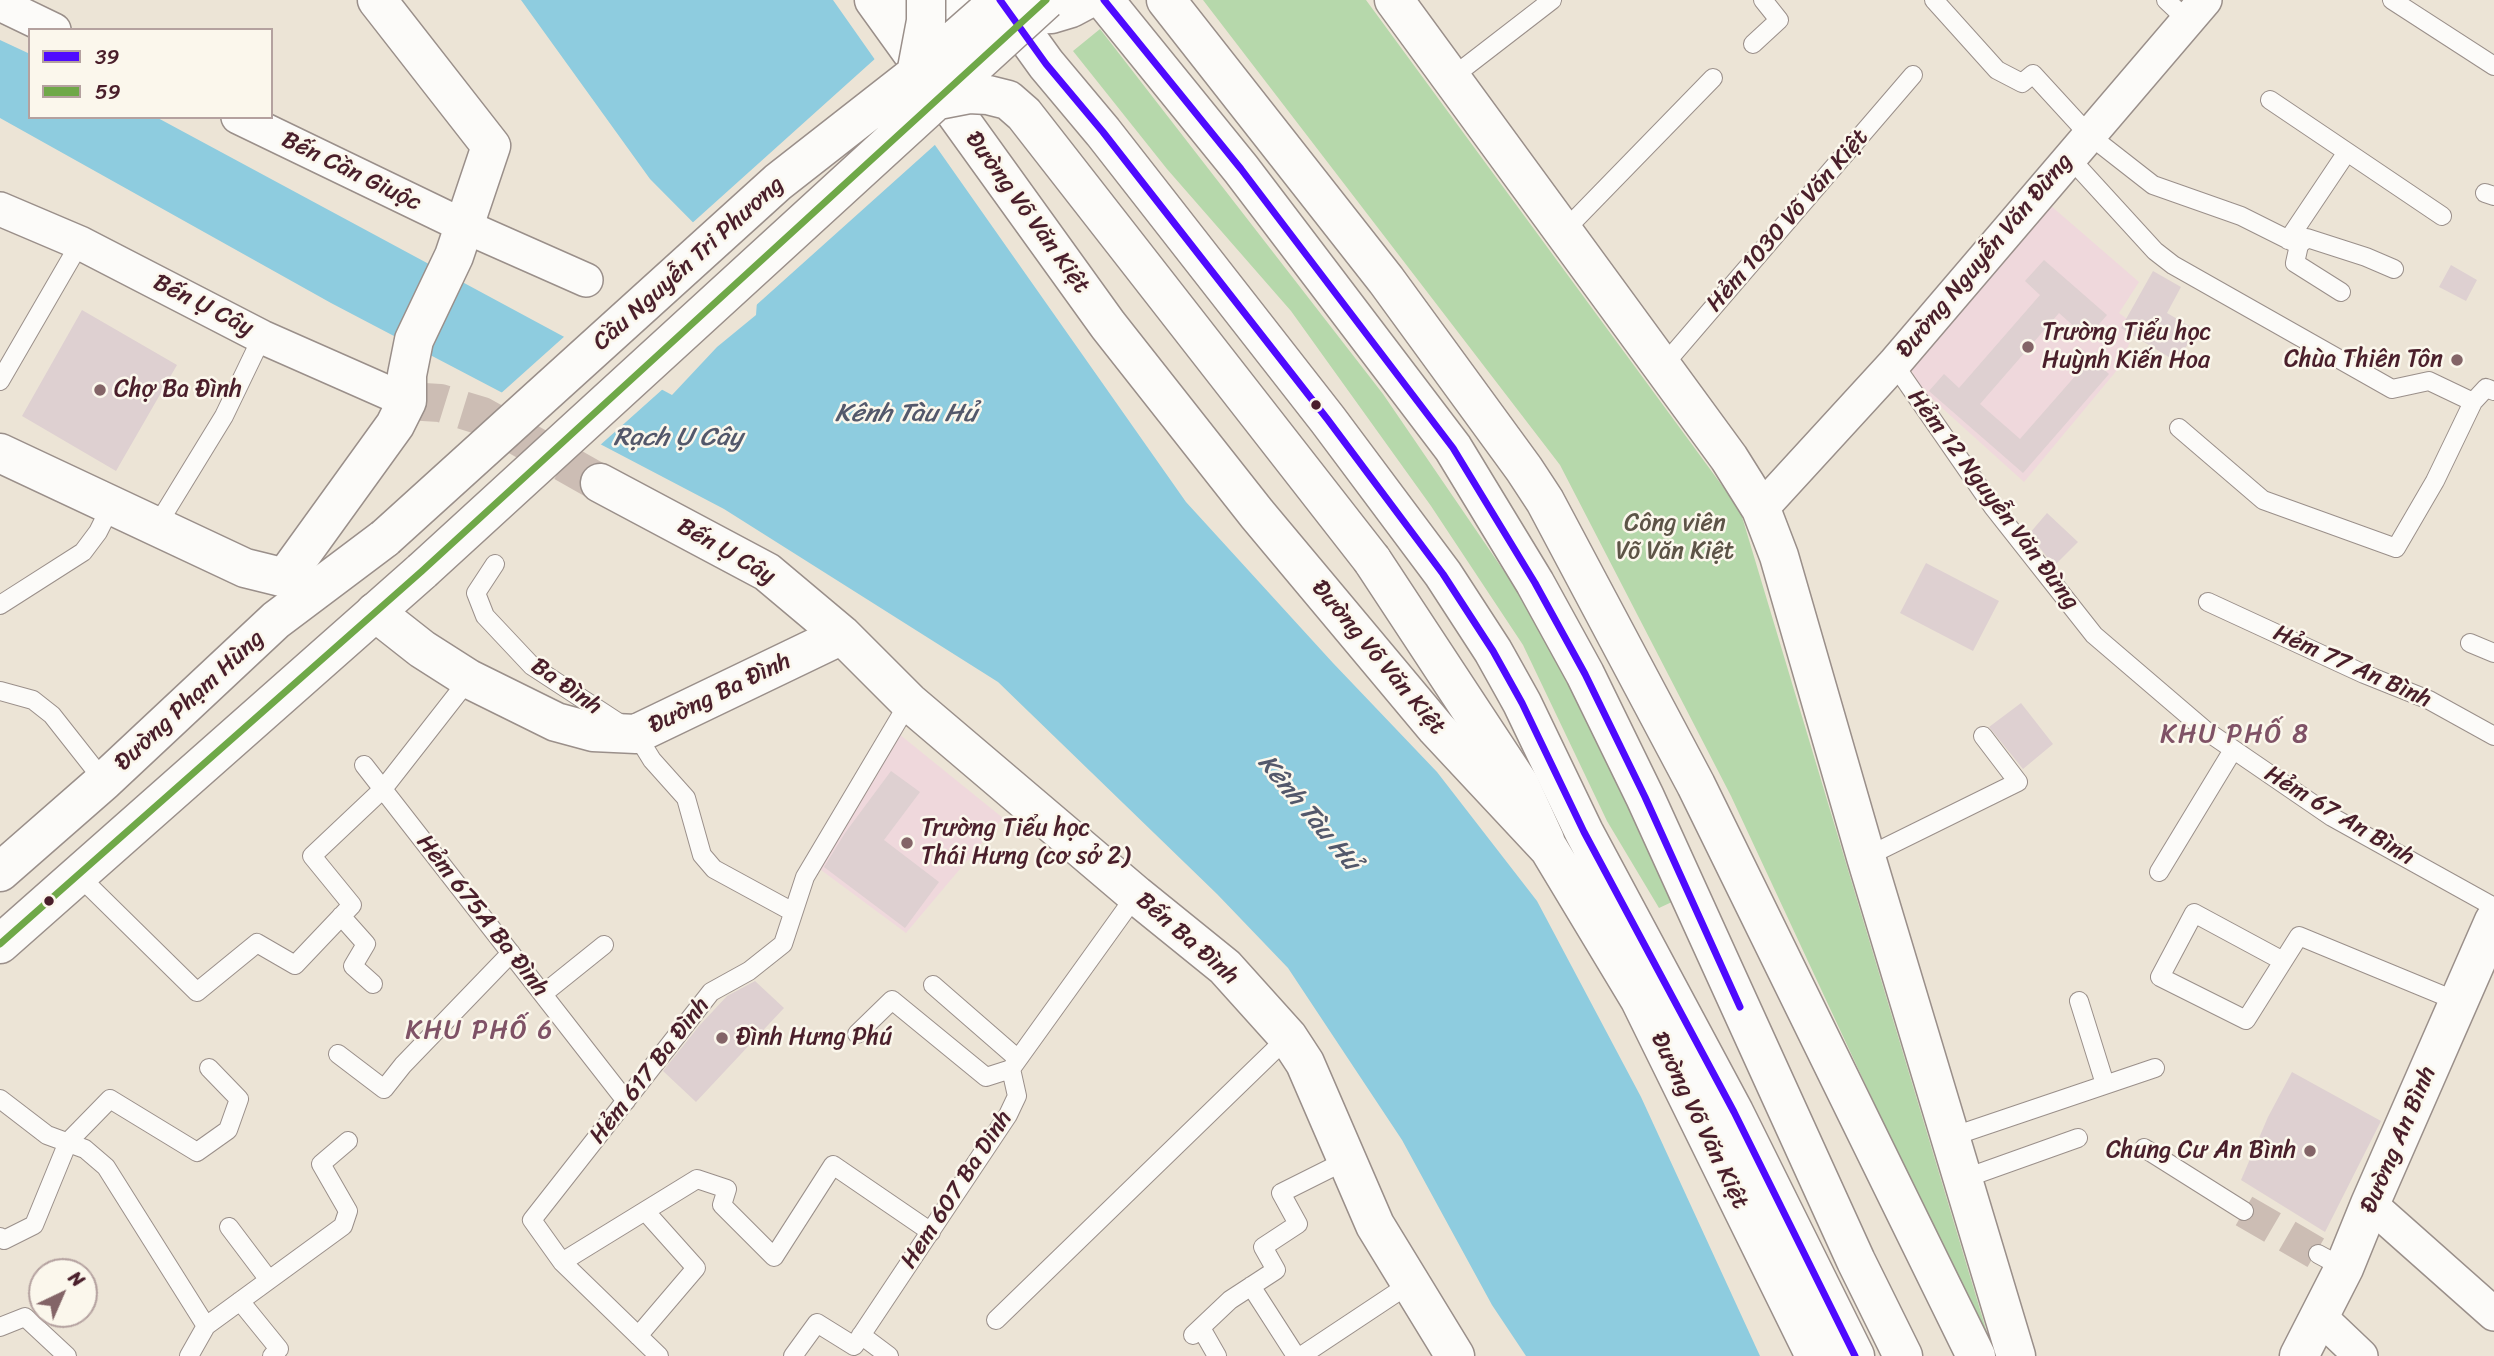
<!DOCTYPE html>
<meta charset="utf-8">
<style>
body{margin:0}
#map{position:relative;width:2494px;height:1356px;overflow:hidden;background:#ece4d6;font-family:Sriracha,sans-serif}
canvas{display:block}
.legend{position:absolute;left:28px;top:28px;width:245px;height:91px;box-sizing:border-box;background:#fbf7ec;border:2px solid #b4a19f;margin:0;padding:9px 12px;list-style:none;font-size:21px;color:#4a1f2b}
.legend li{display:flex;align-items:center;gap:14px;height:35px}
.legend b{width:35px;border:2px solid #b4a19f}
.north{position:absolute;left:28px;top:1258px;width:70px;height:70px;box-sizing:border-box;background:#fbf7ec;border:2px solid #b4a19f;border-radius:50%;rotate:44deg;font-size:19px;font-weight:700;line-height:28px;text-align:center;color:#4a1f2b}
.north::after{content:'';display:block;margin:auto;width:24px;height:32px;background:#836467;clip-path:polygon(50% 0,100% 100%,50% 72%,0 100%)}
</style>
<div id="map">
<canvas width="2494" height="1356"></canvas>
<ul class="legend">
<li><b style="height:9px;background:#4f0aff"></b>39</li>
<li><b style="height:9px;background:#6fa848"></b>59</li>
</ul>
<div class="north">N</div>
</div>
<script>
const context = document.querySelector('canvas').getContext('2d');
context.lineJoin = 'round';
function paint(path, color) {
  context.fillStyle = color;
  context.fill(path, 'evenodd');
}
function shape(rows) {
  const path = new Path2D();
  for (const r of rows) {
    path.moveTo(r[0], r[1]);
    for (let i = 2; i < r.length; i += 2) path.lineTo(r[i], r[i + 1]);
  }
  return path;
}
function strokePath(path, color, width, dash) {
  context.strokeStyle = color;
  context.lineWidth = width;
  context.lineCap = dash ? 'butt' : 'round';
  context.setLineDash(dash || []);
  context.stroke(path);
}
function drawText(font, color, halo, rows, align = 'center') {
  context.font = font + ' Sriracha,sans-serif';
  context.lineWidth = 5;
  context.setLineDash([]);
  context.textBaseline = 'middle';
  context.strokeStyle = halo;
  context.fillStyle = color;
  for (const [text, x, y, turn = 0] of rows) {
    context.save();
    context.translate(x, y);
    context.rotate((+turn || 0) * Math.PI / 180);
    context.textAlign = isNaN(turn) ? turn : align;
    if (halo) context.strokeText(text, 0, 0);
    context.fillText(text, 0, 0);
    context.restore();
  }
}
const built = shape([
 [2050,205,2139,282,2119,313,2137,326,2118,369,2024,482,1921,389,1910,368],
 [899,734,1003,818,906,933,817,867]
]);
const green = shape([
 [1203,0,1366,0,1740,510,1994,1356,1992,1356,1731,796,1560,465],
 [1100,29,1383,394,1521,596,1558,662,1674,901,1659,908,1607,821,1523,645,1431,506,1291,311,1167,169,1073,51]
]);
const water = shape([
 [521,0,833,0,1186,502,1333,663,1437,772,1537,901,1641,1097,1760,1356,1526,1356,1492,1305,1402,1140,1288,968,1217,894,998,682,724,509,331,303,0,118,0,40,30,54,30,117,156,117,672,395,717,347,756,315,758,288,650,179]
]);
const pier = shape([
 [877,57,937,143,753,308,754,290,690,225],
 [566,335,664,388,598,447,499,395]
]);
const building = shape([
 [2044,260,2107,315,2087,338,2059,313,1980,404,2020,439,2091,358,2109,374,2023,473,1929,391,1944,374,1959,388,2040,295,2025,281],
 [2451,265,2477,280,2466,301,2439,287],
 [2153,271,2181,287,2167,313,2196,330,2177,362,2121,328],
 [82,310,177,365,116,471,22,416],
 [2047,513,2078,542,2054,566,2029,534],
 [1926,563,1999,601,1973,651,1900,613],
 [2021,703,2053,744,2023,769,1989,727],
 [891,771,920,792,884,840,939,882,905,928,824,867,845,833],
 [755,981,784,1008,696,1102,663,1071,699,1026,727,996],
 [2292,1072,2381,1121,2325,1232,2241,1180,2268,1117]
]);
const streetTunnel = shape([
 [2244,1211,2318,1254]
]);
const secondaryTunnel = shape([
 [407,401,440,403,482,416,600,483]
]);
const lane = shape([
 [1934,0,1997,70,2022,83,2033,74,2089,135,2153,185,2241,216,2299,245],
 [2166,0,2187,20],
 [2392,0,2494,66],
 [1753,44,1779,20,1763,0],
 [1451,78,1552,0],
 [2270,100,2442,216],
 [2069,157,2155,251,2173,265,2392,389,2429,381,2473,402],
 [2485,193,2494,196],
 [1563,232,1713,78],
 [2288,240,2347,152],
 [2341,292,2295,263,2299,245,2307,238,2366,257,2394,269],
 [1894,364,1993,507,2094,635,2205,730,2332,817,2494,907],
 [1662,367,1913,75],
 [0,381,80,243],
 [2179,428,2263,500,2396,548,2435,481,2473,402,2486,388,2494,391],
 [156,527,224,416,262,337],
 [495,564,476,593,485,616,532,666,636,734,652,760,686,798,702,855,714,869,793,912],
 [2208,602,2364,674,2429,700,2494,736],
 [0,605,83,552,98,532,105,518,116,508],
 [2470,643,2494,653],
 [0,691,33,700,52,715,104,781],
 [364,765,626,1101],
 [1866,857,2018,782,1983,736],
 [2159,872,2233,750],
 [78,875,197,992,257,943,295,965,352,905,312,856,383,789,469,679],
 [341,916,366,944,353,966,373,984],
 [2283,961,2194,913,2160,977,2246,1020,2299,936,2459,1002],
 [933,985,1018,1059],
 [543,994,604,945],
 [2079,1001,2105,1084],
 [857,1034,892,1000,986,1077,1011,1069],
 [338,1054,384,1089,403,1065,511,953],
 [0,1099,47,1135,85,1149,106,1167,206,1326],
 [1951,1137,2155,1068],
 [2144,1148,2244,1211],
 [1963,1179,2078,1138],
 [229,1227,269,1280],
 [0,1237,4,1240,34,1225,68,1142,110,1099,197,1152,228,1130,239,1099,209,1068],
 [2318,1254,2344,1268],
 [562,1262,697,1179,727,1189,722,1205,774,1257,833,1165,931,1232],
 [1251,1286,1296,1356],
 [240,1301,279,1349,272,1356],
 [996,1320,1288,1037],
 [0,1327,25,1317,67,1356],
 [1201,1328,1217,1356],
 [861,1335,889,1356],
 [1193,1335,1230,1300,1276,1270,1263,1247,1298,1224,1281,1193,1347,1160],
 [638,1336,696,1268,645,1211],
 [189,1356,206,1326,343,1226,348,1211,321,1164,348,1141],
 [659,1356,562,1262,532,1220,711,992,749,971,783,944,805,877,909,702],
 [793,1356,817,1323,854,1346,1008,1115,1017,1096,1011,1069,1136,895],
 [1301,1356,1411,1283]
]);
const street = shape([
 [0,4,54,30],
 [238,117,464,226,586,280],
 [0,209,80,243,262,337,407,401],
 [1761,509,1894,364,2205,0],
 [2370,1204,2494,1314],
 [2320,1317,2361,1356]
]);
const secondary = shape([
 [0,453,245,568,310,584],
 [600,483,767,572,842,635,909,702,1136,895,1225,967,1288,1037,1305,1063,1375,1225,1455,1356],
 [286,576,395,425,407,401,407,375,414,340,454,256,491,146,377,0],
 [375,612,422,649,469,679,556,722,593,732,636,734,842,635],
 [2299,1356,2344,1268,2370,1204,2494,921]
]);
const primary = shape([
 [904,0,914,5,946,11,1011,16,1051,14,1071,8,1086,0],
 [1372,560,1520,785,1545,840],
 [0,872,104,781,276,620,385,538],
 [0,944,422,571]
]);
const highway = shape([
 [874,0,1108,325,1257,514,1436,728,1549,849,1640,1000,1815,1356],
 [1000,0,1046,64,1103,132,1328,420,1443,574,1493,651,1522,703,1584,832,1734,1112,1855,1356],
 [1104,0,1241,169,1453,448,1535,583,1585,674,1645,797,1856,1261,1903,1356],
 [1166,0,1386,280,1524,469,1545,501,1696,785,1976,1356],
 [1394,0,1729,458,1761,509,1779,556,1866,857,2016,1356]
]);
const primaryBridge = shape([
 [916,74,926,21,926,0],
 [938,100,969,94,988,95,1008,100,1024,114,1372,560],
 [385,538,778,182,916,74,1000,0],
 [422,571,1046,0]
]);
const bus1 = shape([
 [1000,0,1046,64,1103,132,1328,420,1443,574,1493,651,1522,703,1584,832,1734,1112,1855,1356],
 [1104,0,1241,169,1453,448,1535,583,1585,674,1645,797,1740,1007]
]);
const bus2 = shape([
 [0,944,422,571,1046,0]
]);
const markers = [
 [2028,347,7,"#836467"],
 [2457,360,7,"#836467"],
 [100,390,7,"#836467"],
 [1316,405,6,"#4a1f2b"],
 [907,843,7,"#836467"],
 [49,901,6,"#4a1f2b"],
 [722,1038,7,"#836467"],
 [2310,1151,7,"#836467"]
];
const streetNames = [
 ["Bến Cần Giuộc",351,172,26],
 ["Đường Võ Văn Kiệt",1027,213,54],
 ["Hẻm 1030 Võ Văn Kiệt",1788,221,-49],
 ["Đường Nguyễn Văn Đừng",1985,256,-50],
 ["Cầu Nguyễn Tri Phương",689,264,-42],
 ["Bến Ụ Cây",203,306,27],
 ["Hẻm 12 Nguyễn Văn Đừng",1993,500,53],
 ["Bến Ụ Cây",726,552,30],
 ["Đường Võ Văn Kiệt",1378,658,50],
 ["Hẻm 77 An Bình",2352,667,24],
 ["Ba Đình",566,687,35],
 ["Đường Ba Đình",720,694,-26],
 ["Đường Phạm Hùng",190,701,-43],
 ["Hẻm 67 An Bình",2339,816,31],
 ["Hẻm 675A Ba Đình",482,916,52],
 ["Bến Ba Đình",1187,939,41],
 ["Hẻm 617 Ba Đình",650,1071,-52],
 ["Đường Võ Văn Kiệt",1699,1121,64],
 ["Đường An Bình",2399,1140,-67],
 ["Hem 607 Ba Dinh",957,1190,-57]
];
const poiNames = [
 ["Trường Tiểu học",2042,333],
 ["Huỳnh Kiến Hoa",2042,361],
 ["Chùa Thiên Tôn",2443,360,"right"],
 ["Chợ Ba Đình",114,390],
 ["Trường Tiểu học",921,829],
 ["Thái Hưng (cơ sở 2)",921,857],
 ["Đình Hưng Phú",736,1038],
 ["Chung Cư An Bình",2296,1151,"right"]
];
const parkNames = [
 ["Công viên",1675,524],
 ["Võ Văn Kiệt",1675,552]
];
const waterNames = [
 ["Kênh Tàu Hủ",906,414],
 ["Rạch Ụ Cây",678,438],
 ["Kênh Tàu Hủ",1308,813,50]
];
const neighbourhoodNames = [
 ["KHU PHỐ 8",2235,735],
 ["KHU PHỐ 6",480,1031]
];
paint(built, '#efd8dc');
paint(green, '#b6d8ab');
paint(water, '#8eccdf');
paint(pier, '#ece4d6');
paint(building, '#ded0d1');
strokePath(streetTunnel, '#ccbdb4', 33, [33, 17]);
strokePath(secondaryTunnel, '#ccbdb4', 38, [38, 19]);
strokePath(lane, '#9a8f8a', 20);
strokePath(street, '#9a8f8a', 36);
strokePath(secondary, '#9a8f8a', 41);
strokePath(primary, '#9a8f8a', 41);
strokePath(highway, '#9a8f8a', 41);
strokePath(lane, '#fcfbf9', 18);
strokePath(street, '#fcfbf9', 33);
strokePath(secondary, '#fcfbf9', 38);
strokePath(primary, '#fcfbf9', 38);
strokePath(highway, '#fcfbf9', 38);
strokePath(primaryBridge, '#9a8f8a', 41, []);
strokePath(primaryBridge, '#fcfbf9', 38);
strokePath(bus1, '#4f0aff', 7);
strokePath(bus2, '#6fa848', 7);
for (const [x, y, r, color] of markers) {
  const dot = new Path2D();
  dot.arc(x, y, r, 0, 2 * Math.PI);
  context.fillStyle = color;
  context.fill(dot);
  strokePath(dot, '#fbf7ec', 2.5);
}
drawText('24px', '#4a1f2b', '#fbf7ec', streetNames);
drawText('24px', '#4a1f2b', '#fbf7ec', poiNames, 'left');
drawText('24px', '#5d5447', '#fbf7ec', parkNames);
drawText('italic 26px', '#53586b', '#fbf7ec', waterNames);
context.letterSpacing = '2px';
drawText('26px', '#7f5266', '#fbf7ec', neighbourhoodNames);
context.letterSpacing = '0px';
</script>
